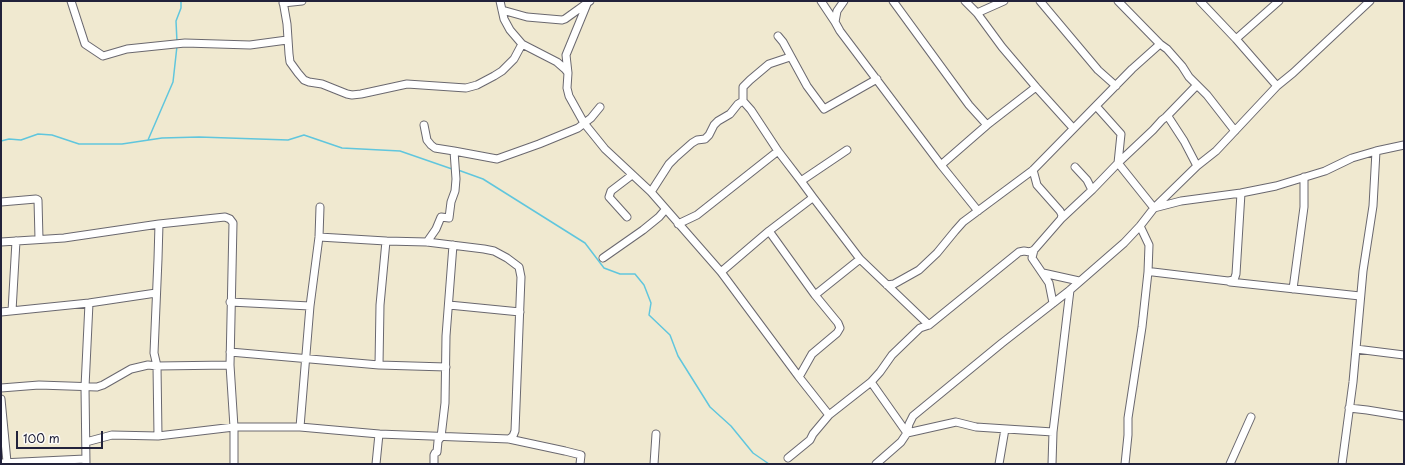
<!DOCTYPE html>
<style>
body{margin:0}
#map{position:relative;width:1405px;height:465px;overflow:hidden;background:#f0e9d0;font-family:"Playpen Sans",sans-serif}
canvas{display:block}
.frame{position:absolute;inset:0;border:2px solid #22223b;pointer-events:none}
.scale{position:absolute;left:16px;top:431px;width:87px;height:18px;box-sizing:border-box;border:2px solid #22223b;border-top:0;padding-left:5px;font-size:12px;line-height:14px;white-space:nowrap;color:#22223b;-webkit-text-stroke:3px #fdfcf7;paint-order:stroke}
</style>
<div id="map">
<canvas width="1405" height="465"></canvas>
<div class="frame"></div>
<div class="scale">100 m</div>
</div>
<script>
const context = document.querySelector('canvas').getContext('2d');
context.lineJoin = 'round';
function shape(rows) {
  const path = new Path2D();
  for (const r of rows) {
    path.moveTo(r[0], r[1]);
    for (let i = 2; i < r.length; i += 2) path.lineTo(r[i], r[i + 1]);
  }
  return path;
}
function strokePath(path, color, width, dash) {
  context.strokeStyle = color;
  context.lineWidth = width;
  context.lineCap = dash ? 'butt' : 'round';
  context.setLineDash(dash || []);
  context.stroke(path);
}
const stream = shape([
 [177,42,176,21,181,8,181,1],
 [148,140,173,82,177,46],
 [1,141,9,139,21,140,38,134,52,135,79,144,122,144,162,138,199,137,288,140,304,135,342,148,400,151,452,169],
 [458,170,483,179,585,243,604,268,620,274,635,274,644,285,651,303,649,315,670,335,678,356,710,407,731,426,753,453,769,464]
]);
const minor = shape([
 [71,1,85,44,103,56,127,49,185,43,250,45,287,40],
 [283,1,287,24,289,54,290,62,298,73,304,80,309,82,322,84,347,94,352,95,361,94,407,84,466,88,477,85,494,76,502,71,514,59,522,44,510,30,504,19,500,1],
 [821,1,835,22],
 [844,1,837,11,835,22,840,31,941,165,978,211],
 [893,1,969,105,987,125],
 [965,1,977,13,1002,47,1036,87,1073,128],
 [1040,1,1098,70,1116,86],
 [1118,1,1160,44],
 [1200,1,1236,39,1277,86],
 [283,3,302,1],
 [502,10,527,17,562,20,565,19,590,1],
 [977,13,1004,1],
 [778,36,783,42,807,86,824,109,877,79],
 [1236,39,1279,1],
 [522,44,557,62,565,69,568,73,567,88,569,96,584,123,605,149,651,192,721,272,799,377,829,415],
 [568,73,566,55,587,4],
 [1166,117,1197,85],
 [424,125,427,140,431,145,435,148,454,151,456,179,455,191,451,202,449,218,441,217,436,229,427,242],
 [454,151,497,159,539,144,578,128,591,118,600,107],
 [941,165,987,125,1036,87],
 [1197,166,1216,151,1277,86,1293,73,1370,1],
 [1075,167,1087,180,1092,190],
 [801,181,847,150],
 [651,192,669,164,675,158,692,143,697,140,705,139,709,135,714,125,718,121,730,114,738,104,743,101],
 [812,196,860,259,929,325],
 [1,202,36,199,38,200,39,239],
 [627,217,609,197,611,191,632,175],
 [1061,219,1092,190,1118,163,1153,130,1162,120,1166,117,1169,118,1184,141,1197,166,1154,208,1118,163,1121,134,1096,106],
 [678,224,697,215,778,151],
 [769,231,815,295,838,323,840,328,837,333,812,354,799,377],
 [319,237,386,241,427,242,484,249,494,251,507,258,519,267,521,277,515,431,513,436,509,439],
 [1,242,64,238,159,224,225,217,230,219,233,223,230,365,234,427,234,464],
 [1034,250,1032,258,1049,283,1053,303],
 [603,258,643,230,659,217,665,210],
 [721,272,769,231,811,199,812,196,801,181,778,151,751,110,743,101,743,87,750,80,769,64,790,57],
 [1148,272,1153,272,1228,281,1234,280,1236,274,1241,193],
 [1043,273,1079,281],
 [1230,282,1360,296],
 [887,285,894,284,919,270,937,253,955,231,963,222,1033,170,1132,69,1160,44,1167,49,1182,66,1189,77,1207,95,1235,131],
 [1293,289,1304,207,1304,177],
 [815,295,860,259],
 [230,302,310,306],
 [449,305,520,312],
 [12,311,16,241],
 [1,312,89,303,156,293],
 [1356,349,1404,355],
 [230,352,379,365,446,367],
 [379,365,380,305,386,241],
 [871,382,907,433,956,422,976,427,1053,432],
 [1,388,39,385,97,387,103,385,131,369,148,365,157,366,230,365],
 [1,399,7,462],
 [1349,408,1367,410,1404,416],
 [300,427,310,306,319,237,320,207],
 [158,436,157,366,154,353,158,259,159,224],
 [86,442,112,435,158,436,234,427,300,427,379,434,509,439,565,451,581,455,580,464],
 [788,458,810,440,813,434,829,415,871,382,880,372,892,355,920,328,929,325,1019,252,1024,251,1030,252,1034,250,1061,219,1062,215,1060,211,1037,185,1033,170],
 [1,463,85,459],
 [86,464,85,387,89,303],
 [376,464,379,434],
 [434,464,434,455,435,453,437,452,438,441,441,437,445,403,446,336,453,245],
 [654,464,656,434],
 [876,464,901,442,907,433,909,424,913,416,1002,343,1070,290,1124,243,1140,226,1154,208,1181,201,1241,193,1276,186,1325,171,1352,158,1376,151,1404,145],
 [999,464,1005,429],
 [1052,464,1053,432,1070,290],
 [1125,464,1128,435,1128,418,1142,327,1148,272,1149,245,1140,226],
 [1230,464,1251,417],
 [1342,464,1353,382,1363,271,1373,206,1376,151]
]);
strokePath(stream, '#60c6dd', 1.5);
strokePath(minor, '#6a686f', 9);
strokePath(minor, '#fff', 7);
</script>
